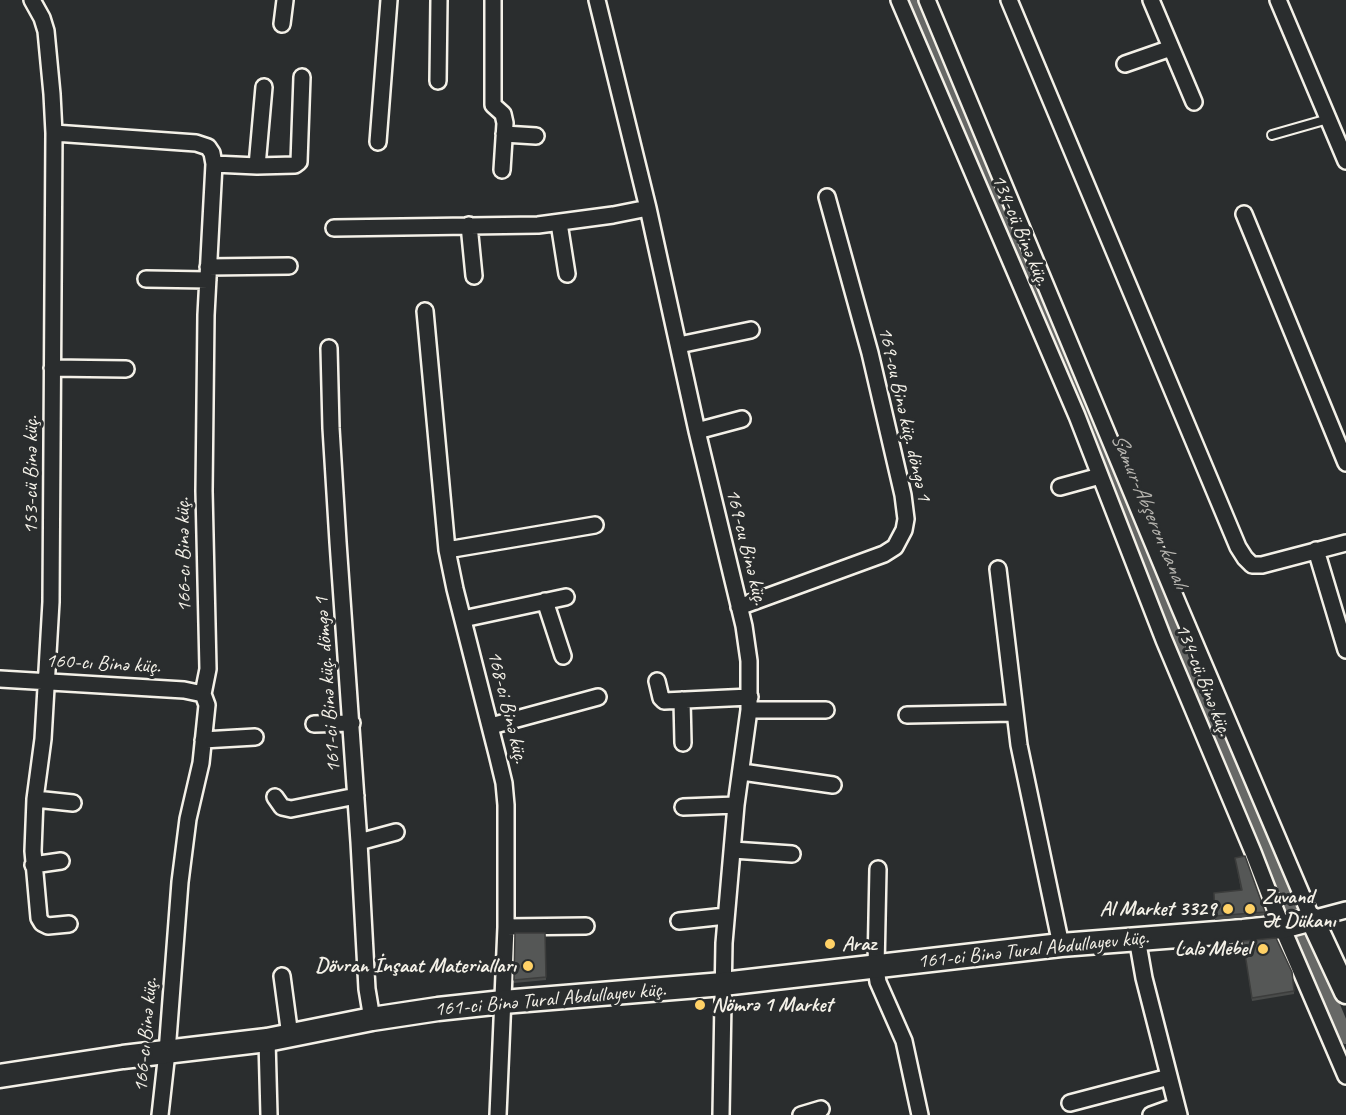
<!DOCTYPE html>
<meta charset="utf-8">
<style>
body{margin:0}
canvas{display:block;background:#2a2d2e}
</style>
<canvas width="1346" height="1115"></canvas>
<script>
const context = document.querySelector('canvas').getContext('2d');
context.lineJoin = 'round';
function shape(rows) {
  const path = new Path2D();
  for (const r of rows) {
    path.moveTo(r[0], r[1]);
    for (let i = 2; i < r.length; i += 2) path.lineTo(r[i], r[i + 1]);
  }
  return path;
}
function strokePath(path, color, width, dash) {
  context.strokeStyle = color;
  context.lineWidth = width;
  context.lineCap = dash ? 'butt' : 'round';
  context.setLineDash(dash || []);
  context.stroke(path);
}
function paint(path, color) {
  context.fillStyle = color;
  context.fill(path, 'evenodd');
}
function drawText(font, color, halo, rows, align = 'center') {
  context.font = font + ' Caveat,sans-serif';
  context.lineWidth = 6;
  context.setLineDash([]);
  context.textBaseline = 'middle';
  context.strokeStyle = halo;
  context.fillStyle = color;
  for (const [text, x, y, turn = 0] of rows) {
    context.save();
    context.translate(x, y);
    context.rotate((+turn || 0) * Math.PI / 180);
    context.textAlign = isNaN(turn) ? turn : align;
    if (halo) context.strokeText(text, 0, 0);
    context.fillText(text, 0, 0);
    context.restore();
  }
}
const canal = shape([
 [913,0,1346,1037]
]);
const lane = shape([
 [1272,135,1328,119]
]);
const street = shape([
 [32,0,42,18,46,31,52,94,54,133,51,602,43,739,35,799,33,851,39,918,42,923,48,926,69,924],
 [493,0,493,105,503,114,505,123,502,170],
 [597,0,648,208,697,431,744,626,749,661,749,710,736,805,724,943,721,1115],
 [899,0,1077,416,1164,640,1253,852,1282,927,1346,1076],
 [927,0,1179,606,1312,919,1346,910],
 [1009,0,1238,547,1245,558,1252,565,1262,565,1346,543],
 [1151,0,1194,102],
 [1278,0,1346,161],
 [282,24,285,0],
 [1125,64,1171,48],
 [438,81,439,0],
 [54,133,196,143,208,147,212,153,214,164,206,315,204,491,208,669,203,694,207,705,201,763,188,819,180,882,167,1052,160,1115],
 [504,134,536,136],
 [378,142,389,0],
 [214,164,257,166,295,165,299,162,302,77],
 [257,166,264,87],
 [1244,214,1346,463],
 [559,223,567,274],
 [469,225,474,276],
 [334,228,538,225,613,215,648,208],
 [208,267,289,266],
 [146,279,208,280],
 [425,311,447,550,455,589,497,754,504,783,506,805,506,927,498,1115],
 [679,345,751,330],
 [329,348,331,428,338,542,359,842,367,989,372,1019],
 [52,368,126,369],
 [697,431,742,419],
 [1060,487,1100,476],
 [447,550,595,525],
 [1316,550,1346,650],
 [998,569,1019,745,1061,945],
 [545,601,563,656],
 [739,607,884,554,895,547,904,530,906,519,903,495,870,353,827,197],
 [463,619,566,597],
 [0,679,184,690,203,694],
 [657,681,661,698,664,701,750,697],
 [682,700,683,743],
 [749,710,826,710],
 [907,715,1014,713],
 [314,724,352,723],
 [491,726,598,697],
 [203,740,255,737],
 [742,772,833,785],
 [275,797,282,807,291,809,356,796],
 [35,799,73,803],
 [683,807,736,805],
 [359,842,396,832],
 [733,850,792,854],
 [33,865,61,861],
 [878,869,876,968,878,982,904,1041,920,1115],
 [679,921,726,916],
 [506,927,586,926],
 [1137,938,1144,978,1179,1115],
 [282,976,290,1036],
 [267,1040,269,1115],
 [1070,1103,1169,1077],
 [801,1115,821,1109],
 [1151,1115,1176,1106]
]);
const secondary = shape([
 [0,1076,123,1057,267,1040,372,1019,438,1009,503,1002,723,984,1061,945,1243,931,1282,927,1312,919,1346,992]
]);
const wall = shape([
 [1235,858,1265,912,1265,915,1215,920,1214,893,1241,890],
 [515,933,545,933,546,980,514,983],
 [1243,941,1294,991,1294,994,1252,1001]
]);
const building = shape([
 [1245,856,1265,912,1215,916,1214,893,1242,890,1235,858,1245,856],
 [515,933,545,933,546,977,514,980,515,933],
 [1276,938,1292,972,1294,991,1252,998,1243,941,1276,938]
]);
const markers = [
 [1228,909,6,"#ffd166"],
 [1250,909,6,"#ffd166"],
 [830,944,6,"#ffd166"],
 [1263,949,6,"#ffd166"],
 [528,966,6,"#ffd166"],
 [700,1005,6,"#ffd166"]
];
const streetNames = [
 ["134-cü Binə küç.",1020,230,67],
 ["169-cu Binə küç. döngə 1",904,414,77],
 ["153-cü Binə küç.",31,475,-90],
 ["169-cu Binə küç.",746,547,76],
 ["166-cı Binə küç.",184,555,-91],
 ["160-cı Binə küç.",103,664,3],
 ["134-cü Binə küç.",1203,680,68],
 ["161-ci Binə küç. dömgə 1",328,685,-94],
 ["168-ci Binə küç.",507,707,76],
 ["161-ci Binə Tural Abdullayev küç.",1033,950,-6],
 ["161-ci Binə Tural Abdullayev küç.",550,1000,-5],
 ["166-cı Binə küç.",146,1035,-85]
];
const poiNames = [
 ["Zuvand",1262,897],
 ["Ət Dükanı",1262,921],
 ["Al Market 3329",1216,909,"right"],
 ["Araz",842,944],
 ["Lalə Mebel",1251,949,"right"],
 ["Dövran İnşaat Materialları",516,966,"right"],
 ["Nömrə 1 Market",712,1005]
];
const waterNames = [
 ["Samur-Abşeron kanalı",1149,511,67]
];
strokePath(canal, '#676866', 14);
strokePath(lane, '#f4f1e8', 12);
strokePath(street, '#f4f1e8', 20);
strokePath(secondary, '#f4f1e8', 27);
strokePath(lane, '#2a2d2e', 8);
strokePath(street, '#2a2d2e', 15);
strokePath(secondary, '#2a2d2e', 22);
paint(wall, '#494b4a');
paint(building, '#555756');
strokePath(building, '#3c3d3c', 1.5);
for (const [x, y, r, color] of markers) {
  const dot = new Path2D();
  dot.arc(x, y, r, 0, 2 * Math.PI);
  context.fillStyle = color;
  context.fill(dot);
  strokePath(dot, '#2a2d2e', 2);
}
drawText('21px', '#f4f1e8', '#2a2d2e', streetNames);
drawText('bold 21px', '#f4f1e8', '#2a2d2e', poiNames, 'left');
drawText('italic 22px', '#b5b3ae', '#2a2d2e', waterNames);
</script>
